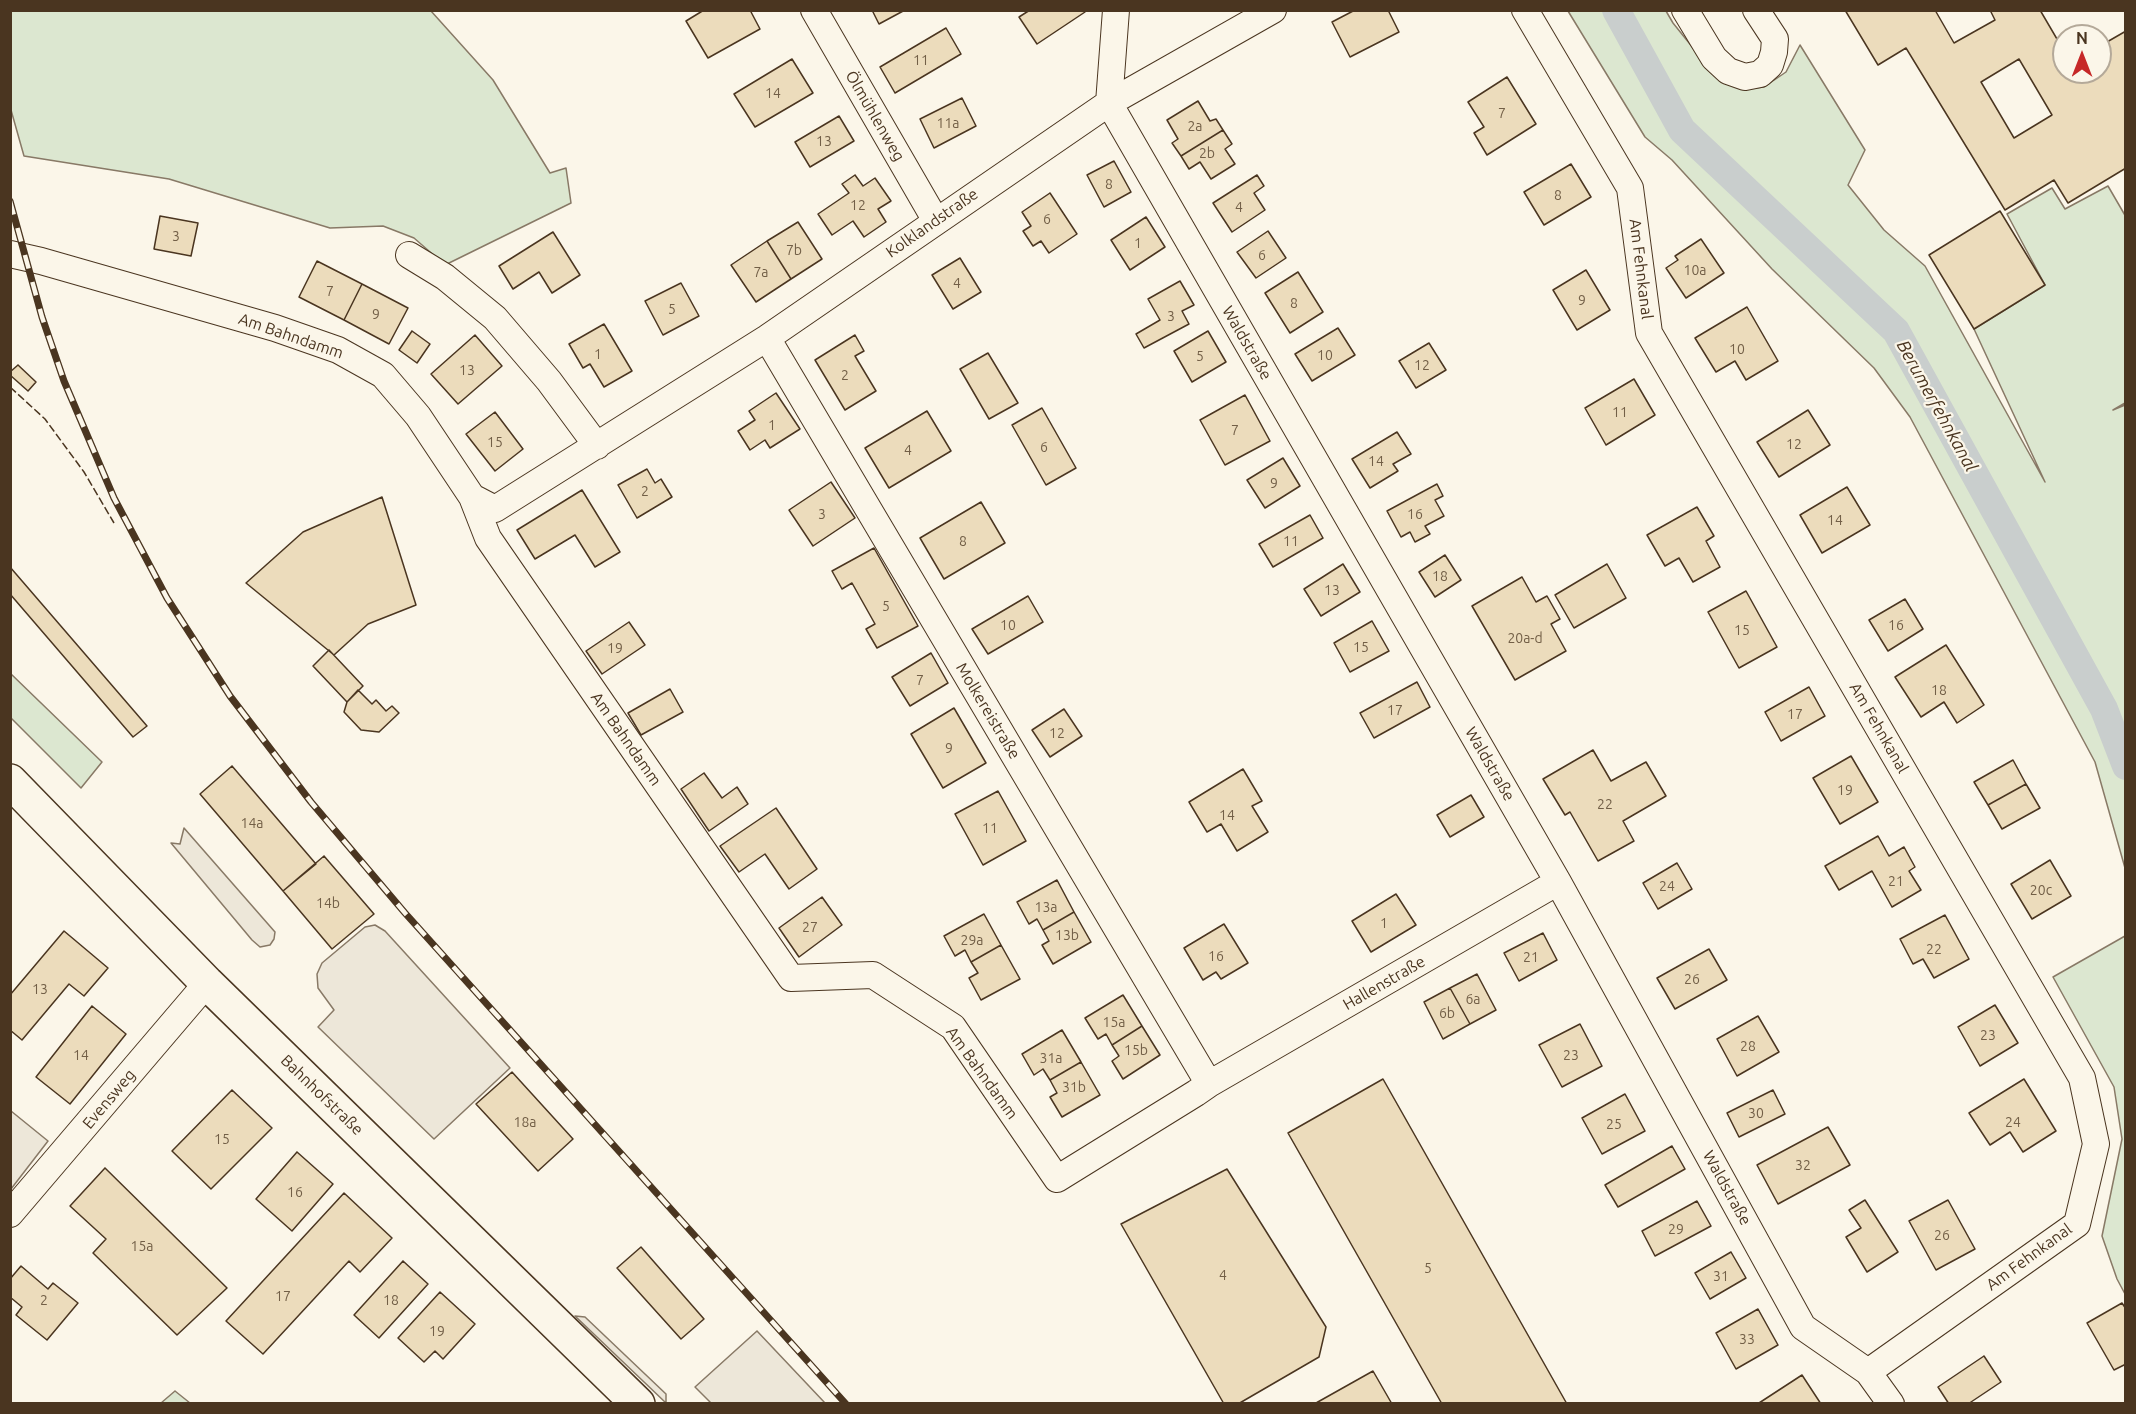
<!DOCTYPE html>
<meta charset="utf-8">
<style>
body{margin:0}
#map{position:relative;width:2136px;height:1414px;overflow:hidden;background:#fbf6e9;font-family:Ubuntu,sans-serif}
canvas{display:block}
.frame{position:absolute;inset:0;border:12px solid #4a3520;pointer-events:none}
.north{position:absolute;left:2052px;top:24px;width:60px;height:60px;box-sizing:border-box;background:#fbf6e9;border:2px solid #b4a999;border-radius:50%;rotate:0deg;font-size:16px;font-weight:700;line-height:24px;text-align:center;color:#4a3520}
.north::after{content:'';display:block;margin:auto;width:21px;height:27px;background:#c62828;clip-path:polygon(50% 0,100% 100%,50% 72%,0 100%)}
</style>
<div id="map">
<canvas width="2136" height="1414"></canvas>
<div class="frame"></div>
<div class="north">N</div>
</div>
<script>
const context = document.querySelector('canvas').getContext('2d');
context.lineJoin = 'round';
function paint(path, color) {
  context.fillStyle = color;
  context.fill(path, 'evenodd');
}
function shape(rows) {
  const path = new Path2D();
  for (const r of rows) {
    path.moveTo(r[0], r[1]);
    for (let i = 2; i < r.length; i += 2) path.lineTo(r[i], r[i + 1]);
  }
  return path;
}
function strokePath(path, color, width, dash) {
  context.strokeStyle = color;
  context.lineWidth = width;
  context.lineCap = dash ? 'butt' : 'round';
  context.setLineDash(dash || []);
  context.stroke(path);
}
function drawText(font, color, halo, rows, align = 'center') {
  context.font = font + ' Ubuntu,sans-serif';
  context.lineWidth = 4.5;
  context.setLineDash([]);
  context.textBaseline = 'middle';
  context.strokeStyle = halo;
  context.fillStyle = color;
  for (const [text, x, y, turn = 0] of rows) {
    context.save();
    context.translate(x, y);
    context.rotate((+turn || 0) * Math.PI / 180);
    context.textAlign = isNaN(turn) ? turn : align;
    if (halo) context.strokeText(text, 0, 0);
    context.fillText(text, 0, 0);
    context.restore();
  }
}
const green = shape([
 [10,11,431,11,493,80,550,173,566,168,571,203,445,265,414,238,383,226,330,228,169,179,24,156,11,110,10,11],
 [1568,11,1666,11,1673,23,1714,74,1730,84,1746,89,1764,87,1786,72,1800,45,1865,150,1848,185,1884,230,1925,266,2045,482,1974,329,2045,285,2007,214,2052,188,2065,209,2108,186,2126,217,2125,403,2113,410,2125,405,2125,868,2095,762,1910,417,1874,368,1772,269,1672,160,1645,137,1568,11],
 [10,673,102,762,81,788,11,718,10,673],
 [2125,936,2125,1294,2117,1279,2102,1236,2122,1139,2114,1087,2053,977,2125,936],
 [175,1391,190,1403,161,1403,175,1391]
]);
const parking = shape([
 [184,828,275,932,274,939,270,945,260,947,252,940,171,843,180,844,184,828],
 [375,925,385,931,510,1068,434,1139,318,1027,334,1010,318,988,317,974,322,963,365,927,375,925],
 [11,1111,48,1141,11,1189,11,1111],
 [575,1316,585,1317,666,1394,666,1403,575,1316],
 [757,1331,825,1403,711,1403,695,1387,757,1331]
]);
const canal = shape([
 [1616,10,1682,130,1896,331,2104,709,2126,766]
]);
const building = shape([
 [704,10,750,10,760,29,708,58,686,21,704,10],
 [872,10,905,10,879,24,872,10],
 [1030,10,1084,10,1085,12,1037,44,1019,17,1030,10],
 [1355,10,1388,10,1399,32,1350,57,1332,22,1355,10],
 [1845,10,1935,10,1954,43,1995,20,1990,10,2040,10,2064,51,2064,72,2100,72,2100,46,2126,31,2126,168,2068,203,2054,180,2005,210,1906,48,1878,65,1845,10],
 [2019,59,2052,115,2014,138,1981,82,2019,59],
 [946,28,961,54,895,93,880,67,946,28],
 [792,59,813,93,755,127,734,94,792,59],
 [1507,77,1536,124,1487,155,1474,133,1484,127,1468,102,1507,77],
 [962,98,976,126,934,148,920,119,962,98],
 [1198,101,1210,121,1216,119,1223,130,1181,156,1172,143,1178,139,1167,120,1198,101],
 [839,116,854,141,810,167,795,142,839,116],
 [1223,130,1232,144,1225,149,1235,164,1211,179,1200,162,1189,169,1181,156,1223,130],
 [1114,161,1131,192,1104,207,1087,175,1114,161],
 [1571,164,1591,197,1544,225,1524,192,1571,164],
 [855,175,863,186,875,178,891,201,878,209,886,222,864,237,853,221,832,235,818,214,849,193,842,184,855,175],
 [1257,175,1264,186,1254,193,1265,210,1232,232,1213,203,1257,175],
 [1050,193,1077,234,1049,253,1041,241,1033,246,1023,231,1031,226,1022,212,1050,193],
 [2000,211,2045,285,1974,329,1929,255,2000,211],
 [160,216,198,223,191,256,154,249,160,216],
 [1146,217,1165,247,1130,270,1111,240,1146,217],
 [798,222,822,259,791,279,767,241,798,222],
 [1268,231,1286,258,1256,278,1237,252,1268,231],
 [553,232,580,275,552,293,539,272,513,289,499,266,553,232],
 [1701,239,1724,273,1686,298,1666,268,1678,260,1675,256,1701,239],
 [767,241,791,279,756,302,731,265,767,241],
 [960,258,981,292,953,309,932,275,960,258],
 [317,261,362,284,344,320,299,297,317,261],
 [1586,270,1610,310,1577,330,1553,290,1586,270],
 [1298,272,1323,312,1290,333,1265,293,1298,272],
 [1180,281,1194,305,1182,311,1189,324,1144,348,1136,334,1160,320,1148,299,1180,281],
 [681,283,699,316,663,335,645,301,681,283],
 [362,284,408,308,389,344,344,320,362,284],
 [1747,307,1778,361,1746,380,1735,361,1716,372,1695,338,1747,307],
 [604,324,632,371,604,387,590,364,583,368,569,344,604,324],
 [1338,328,1355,355,1312,381,1295,354,1338,328],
 [412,331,430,344,417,363,399,350,412,331],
 [1208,331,1226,362,1192,382,1174,351,1208,331],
 [475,335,502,366,458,404,431,374,475,335],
 [855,335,864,351,855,356,876,391,845,410,815,360,855,335],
 [1429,343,1446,370,1416,388,1399,361,1429,343],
 [988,353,1018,403,989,419,960,369,988,353],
 [18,365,36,382,28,391,10,375,10,372,18,365],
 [1634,379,1655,415,1606,445,1585,408,1634,379],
 [776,393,800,429,770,448,765,440,750,450,738,431,755,420,749,411,776,393],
 [1245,395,1270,441,1225,465,1200,420,1245,395],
 [1042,408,1076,468,1046,485,1012,425,1042,408],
 [1808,410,1830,445,1779,477,1757,442,1808,410],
 [927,411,951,451,889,488,865,448,927,411],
 [495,412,523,449,495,471,466,434,495,412],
 [1397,432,1411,454,1393,464,1398,471,1370,488,1352,459,1397,432],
 [1283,458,1300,486,1265,508,1247,480,1283,458],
 [647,469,655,483,661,479,672,497,637,518,618,485,647,469],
 [831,482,855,518,813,546,789,510,831,482],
 [1437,484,1443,496,1435,500,1444,516,1425,526,1430,534,1415,542,1410,532,1401,537,1387,511,1437,484],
 [1847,487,1870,525,1822,553,1800,515,1847,487],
 [582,490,620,552,595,567,575,535,535,559,517,530,582,490],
 [382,497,416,605,368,624,334,655,246,583,303,532,382,497],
 [981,502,1005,543,944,579,920,538,981,502],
 [1697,507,1714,536,1706,541,1720,567,1693,582,1679,558,1665,566,1647,535,1697,507],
 [1310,515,1323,538,1273,567,1259,544,1310,515],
 [874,548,918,626,877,648,866,629,875,624,852,583,842,589,832,571,874,548],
 [1445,555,1461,580,1435,597,1419,572,1445,555],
 [1343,564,1360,592,1321,616,1304,589,1343,564],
 [1607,564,1626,598,1574,628,1555,595,1607,564],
 [10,567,147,726,133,737,10,594,10,567],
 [1522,577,1536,602,1547,596,1560,619,1551,624,1566,651,1515,680,1472,606,1522,577],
 [1746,591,1777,647,1739,668,1708,612,1746,591],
 [1028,596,1043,622,988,654,972,629,1028,596],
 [1905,599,1923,629,1888,651,1869,620,1905,599],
 [1372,621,1389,651,1350,672,1334,643,1372,621],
 [629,622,645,645,602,674,586,651,629,622],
 [1946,645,1984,705,1957,723,1944,702,1921,717,1895,677,1946,645],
 [329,650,363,686,347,702,313,666,329,650],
 [931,653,948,683,910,706,892,677,931,653],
 [1417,682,1430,707,1374,738,1360,713,1417,682],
 [1809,687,1825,716,1781,741,1765,712,1809,687],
 [670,689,683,712,641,735,628,713,670,689],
 [358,690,372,704,376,700,386,711,392,706,399,713,379,732,361,730,344,712,347,702,358,690],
 [954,708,986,763,943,788,911,734,954,708],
 [1064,709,1082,736,1050,757,1032,730,1064,709],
 [1593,750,1611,781,1646,762,1666,796,1623,821,1634,841,1598,861,1570,812,1565,815,1543,779,1593,750],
 [1851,756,1878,802,1840,824,1813,778,1851,756],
 [2013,760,2026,784,1988,805,1974,782,2013,760],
 [232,766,316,864,283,891,200,794,232,766],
 [1243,769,1262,801,1252,806,1268,832,1237,851,1221,824,1207,832,1189,802,1243,769],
 [704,773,722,798,737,787,748,804,709,831,681,789,704,773],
 [2026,784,2040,808,2002,829,1988,805,2026,784],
 [998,791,1026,841,983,865,955,814,998,791],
 [1471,795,1484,817,1450,837,1437,815,1471,795],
 [776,808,817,869,789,889,765,854,739,872,720,846,776,808],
 [1878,836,1889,856,1904,847,1915,867,1909,871,1921,890,1892,907,1872,871,1839,890,1825,866,1878,836],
 [324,856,374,914,332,949,283,891,324,856],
 [2050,860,2071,896,2032,919,2011,884,2050,860],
 [1677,863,1692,889,1658,909,1643,883,1677,863],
 [1057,880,1074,912,1043,930,1037,919,1029,924,1017,902,1057,880],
 [1396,894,1416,925,1371,952,1352,921,1396,894],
 [822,897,842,925,799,957,779,928,822,897],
 [1074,912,1091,942,1053,964,1042,945,1049,941,1043,930,1074,912],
 [984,914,1001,945,971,962,965,950,955,956,944,936,984,914],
 [1945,915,1969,959,1934,978,1923,959,1913,964,1900,939,1945,915],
 [1224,924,1248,963,1221,979,1216,972,1203,980,1184,948,1224,924],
 [64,931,108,968,84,996,69,984,22,1040,10,1030,10,995,64,931],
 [1543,933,1557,960,1519,981,1504,953,1543,933],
 [1001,945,1020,979,981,1000,969,978,978,973,971,962,1001,945],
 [1709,949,1727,980,1675,1009,1657,978,1709,949],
 [1477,974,1496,1010,1470,1024,1450,988,1477,974],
 [1450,988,1470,1024,1443,1039,1424,1002,1450,988],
 [1123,995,1142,1026,1112,1045,1106,1034,1098,1039,1085,1018,1123,995],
 [1995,1005,2018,1043,1980,1066,1958,1027,1995,1005],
 [92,1006,126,1034,70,1104,36,1077,92,1006],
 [1758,1016,1779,1052,1737,1076,1717,1039,1758,1016],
 [1580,1024,1602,1066,1562,1087,1539,1045,1580,1024],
 [1142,1026,1160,1055,1123,1079,1112,1061,1119,1056,1112,1045,1142,1026],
 [1062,1030,1081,1062,1050,1080,1043,1069,1034,1075,1022,1054,1062,1030],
 [1081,1062,1100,1095,1062,1117,1050,1097,1057,1093,1050,1080,1081,1062],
 [512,1072,573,1139,538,1171,476,1104,512,1072],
 [1383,1079,1567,1404,1442,1404,1288,1133,1383,1079],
 [2024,1079,2056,1131,2023,1152,2010,1132,1990,1145,1969,1113,2024,1079],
 [232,1090,272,1128,211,1189,172,1151,232,1090],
 [1773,1090,1785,1114,1739,1137,1727,1113,1773,1090],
 [1625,1094,1645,1131,1602,1154,1582,1118,1625,1094],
 [1828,1127,1850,1165,1778,1204,1757,1165,1828,1127],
 [1672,1146,1685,1169,1618,1207,1605,1185,1672,1146],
 [297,1152,333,1184,292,1231,256,1199,297,1152],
 [105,1168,227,1288,177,1335,93,1253,106,1239,70,1206,105,1168],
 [1227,1169,1326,1327,1319,1357,1238,1404,1224,1404,1121,1224,1227,1169],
 [344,1193,392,1238,360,1272,349,1261,263,1354,226,1321,344,1193],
 [1865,1200,1898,1252,1867,1272,1846,1237,1861,1228,1849,1210,1865,1200],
 [1948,1200,1975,1249,1936,1270,1909,1221,1948,1200],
 [1697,1201,1711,1226,1655,1256,1642,1231,1697,1201],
 [641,1247,704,1319,681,1339,617,1268,641,1247],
 [1731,1252,1746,1278,1710,1299,1695,1273,1731,1252],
 [403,1261,428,1284,379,1338,354,1315,403,1261],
 [21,1266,48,1289,53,1283,78,1303,47,1340,16,1315,22,1307,10,1297,10,1279,21,1266],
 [440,1292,475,1324,443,1359,435,1351,424,1362,398,1338,440,1292],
 [2122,1303,2126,1309,2126,1364,2114,1370,2087,1323,2122,1303],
 [1758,1309,1778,1345,1736,1369,1716,1333,1758,1309],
 [1984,1356,2001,1382,1968,1404,1949,1404,1938,1387,1984,1356],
 [1373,1371,1392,1404,1316,1403,1373,1371],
 [1802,1375,1821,1404,1759,1403,1802,1375]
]);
const street = shape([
 [814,10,936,221],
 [1116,10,1109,103,1558,882,1803,1327,1868,1372,1891,1404],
 [1525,10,1630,188,1649,333,2082,1078,2096,1144,2077,1224,1868,1372],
 [1685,10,1714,58,1728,71,1745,77,1760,74,1770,65,1774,52,1775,39,1756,10],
 [10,254,41,261,275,328,338,350,383,375,418,416,472,497,488,538,791,978,873,975,953,1027,1057,1179,1196,1093,1209,1084,1558,882],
 [409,255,445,277,495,318,549,381,597,446],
 [767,338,1209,1084],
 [472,497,495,509,767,338,1109,103,1273,10],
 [10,1214,207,983]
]);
const secondary = shape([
 [10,781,207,983,638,1404]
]);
const rail = shape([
 [10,201,42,317,64,381,114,498,167,598,230,696,311,802,405,913,846,1404]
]);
const fence = shape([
 [10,387,45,419,84,472,114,523]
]);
const numberNames = [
 ["11",921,60],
 ["14",773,93],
 ["7",1502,113],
 ["11a",948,123],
 ["2a",1195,126],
 ["13",824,141],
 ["2b",1207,153],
 ["8",1109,184],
 ["8",1558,195],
 ["12",858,205],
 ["4",1239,207],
 ["6",1047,219],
 ["3",176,236],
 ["1",1138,243],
 ["7b",794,250],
 ["6",1262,255],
 ["10a",1695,270],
 ["7a",761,272],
 ["4",957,283],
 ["7",330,291],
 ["9",1582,300],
 ["8",1294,303],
 ["5",672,309],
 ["9",376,314],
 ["3",1171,316],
 ["10",1737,349],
 ["1",598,354],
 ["10",1325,355],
 ["5",1200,356],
 ["12",1422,365],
 ["13",467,370],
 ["2",845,375],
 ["11",1620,412],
 ["1",772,425],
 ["7",1235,430],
 ["15",495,442],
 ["12",1794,444],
 ["6",1044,447],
 ["4",908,450],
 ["14",1376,461],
 ["9",1274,483],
 ["2",645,491],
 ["3",822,514],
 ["16",1415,514],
 ["14",1835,520],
 ["8",963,541],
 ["11",1291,541],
 ["18",1440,576],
 ["13",1332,590],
 ["5",886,606],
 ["10",1008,625],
 ["16",1896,625],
 ["15",1742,630],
 ["20a-d",1525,638],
 ["15",1361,647],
 ["19",615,648],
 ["7",920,680],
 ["18",1939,690],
 ["17",1395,710],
 ["17",1795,714],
 ["12",1057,733],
 ["9",949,748],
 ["19",1845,790],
 ["22",1605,804],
 ["14",1227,815],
 ["14a",252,823],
 ["11",990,828],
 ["21",1896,881],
 ["24",1667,886],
 ["20c",2041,890],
 ["14b",328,903],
 ["13a",1046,907],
 ["1",1384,923],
 ["27",810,927],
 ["13b",1067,935],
 ["29a",972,940],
 ["22",1934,949],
 ["16",1216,956],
 ["21",1531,957],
 ["26",1692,979],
 ["13",40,989],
 ["6a",1473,999],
 ["6b",1447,1013],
 ["15a",1114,1022],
 ["23",1988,1035],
 ["28",1748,1046],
 ["15b",1136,1050],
 ["14",81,1055],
 ["23",1571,1055],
 ["31a",1051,1058],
 ["31b",1074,1087],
 ["30",1756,1113],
 ["18a",525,1122],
 ["24",2013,1122],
 ["25",1614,1124],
 ["15",222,1139],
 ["32",1803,1165],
 ["16",295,1192],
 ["29",1676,1229],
 ["26",1942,1235],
 ["15a",142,1246],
 ["5",1428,1268],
 ["4",1223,1275],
 ["31",1721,1276],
 ["17",283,1296],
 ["2",44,1300],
 ["18",391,1300],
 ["19",437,1331],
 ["33",1747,1339]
];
const streetNames = [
 ["Ölmühlenweg",875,116,60],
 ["Kolklandstraße",932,223,-35],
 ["Am Fehnkanal",1641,269,83],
 ["Am Bahndamm",291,336,19],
 ["Waldstraße",1247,343,60],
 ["Molkereistraße",988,711,59],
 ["Am Fehnkanal",1879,728,60],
 ["Am Bahndamm",626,739,55],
 ["Waldstraße",1490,764,60],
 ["Hallenstraße",1384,983,-30],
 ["Am Bahndamm",982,1073,54],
 ["Bahnhofstraße",322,1095,44],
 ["Evensweg",109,1099,-50],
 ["Waldstraße",1727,1188,61],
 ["Am Fehnkanal",2029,1257,-36]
];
const waterNames = [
 ["Berumerfehnkanal",1937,406,61]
];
paint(green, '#dce7d0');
strokePath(green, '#887966', 1.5);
paint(parking, '#ede7d9');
strokePath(parking, '#887966', 1.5);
strokePath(canal, '#c9cecd', 28);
paint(building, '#ecdcbc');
strokePath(building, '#4a3520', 1.5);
strokePath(street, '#4a3520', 28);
strokePath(secondary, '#4a3520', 36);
strokePath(street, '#fbf6e9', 26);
strokePath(secondary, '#fbf6e9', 33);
strokePath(rail, '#4a3520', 7);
strokePath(rail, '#fbf6e9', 4.5, [14]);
strokePath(fence, '#4a3520', 1.5, [8, 3]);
drawText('14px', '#725f47', null, numberNames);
drawText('16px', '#4a3520', '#fbf6e9', streetNames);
drawText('italic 18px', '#4a3520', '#fbf6e9', waterNames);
</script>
